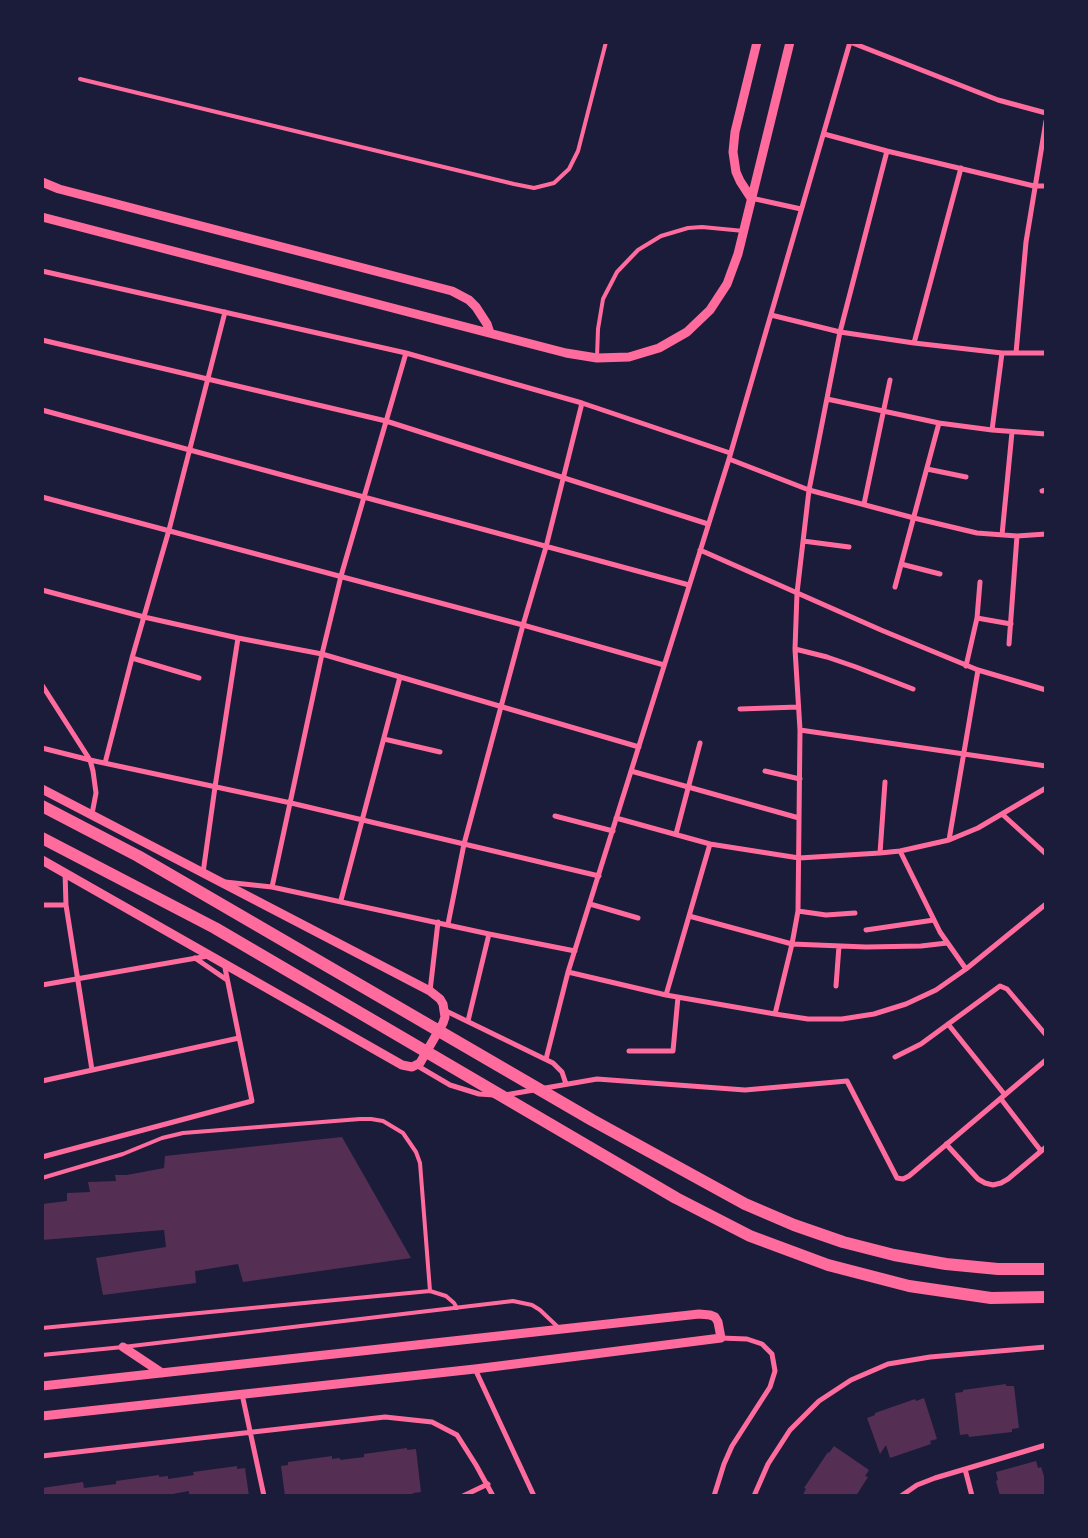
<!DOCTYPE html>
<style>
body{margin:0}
#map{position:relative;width:1088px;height:1538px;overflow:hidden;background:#1b1b3a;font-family:Signika,sans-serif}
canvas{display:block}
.frame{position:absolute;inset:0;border:44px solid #1b1b3a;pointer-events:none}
</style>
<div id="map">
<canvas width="1088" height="1538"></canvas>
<div class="frame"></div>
</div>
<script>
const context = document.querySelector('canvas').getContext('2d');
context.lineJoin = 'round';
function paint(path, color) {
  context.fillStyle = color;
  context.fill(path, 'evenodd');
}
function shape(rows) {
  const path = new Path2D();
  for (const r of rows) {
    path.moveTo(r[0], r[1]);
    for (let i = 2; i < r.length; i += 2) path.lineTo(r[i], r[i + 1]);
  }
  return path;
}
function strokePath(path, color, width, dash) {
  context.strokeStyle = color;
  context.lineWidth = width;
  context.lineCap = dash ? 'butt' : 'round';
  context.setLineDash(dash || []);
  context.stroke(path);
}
const building = shape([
 [342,1137,411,1258,243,1282,238,1264,195,1271,196,1283,103,1295,96,1258,166,1247,164,1230,42,1240,42,1204,67,1201,67,1193,90,1192,88,1182,116,1181,115,1175,127,1175,164,1168,165,1156],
 [1006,1384,1006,1386,1014,1386,1019,1428,1012,1429,1012,1432,969,1437,968,1434,960,1435,955,1393,963,1392,963,1390],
 [924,1398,937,1439,930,1441,931,1444,890,1458,886,1445,880,1454,867,1418,875,1415,875,1413,915,1399,916,1401],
 [834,1446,869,1470,865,1476,868,1477,856,1496,802,1496,806,1489,804,1488,828,1452,829,1453],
 [407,1448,407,1450,416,1449,421,1492,413,1493,413,1496,285,1496,281,1466,288,1465,288,1462,332,1456,332,1459,340,1458,340,1460,364,1457,364,1454],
 [1036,1461,1038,1468,1041,1467,1046,1482,1046,1496,1000,1496,996,1481,998,1480,996,1472],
 [237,1466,237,1469,245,1468,249,1496,189,1496,189,1491,162,1496,42,1496,42,1488,83,1482,84,1488,116,1484,116,1481,159,1475,159,1477,168,1476,168,1479,194,1475,193,1472]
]);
const service = shape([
 [80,79,514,184,534,188,554,183,569,169,578,151,606,42],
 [597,357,598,329,603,299,617,272,638,250,661,236,688,228,702,227,744,231],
 [42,1178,123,1154,162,1138,183,1133,360,1119,371,1119,383,1121,403,1133,416,1152,420,1163,430,1291],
 [42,1328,430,1291,446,1296,454,1303,457,1308],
 [42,1355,123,1347,513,1301,532,1305,540,1310,560,1329]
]);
const minor = shape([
 [824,134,887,151,1034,186,1046,186],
 [751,198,801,209],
 [42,271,406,353,582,403,730,453],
 [771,315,840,332,914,343,1002,353,1046,353],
 [42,340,386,421,708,524],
 [914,343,961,168],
 [1016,353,1026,242,1046,121],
 [827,399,939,423,992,430,1046,434],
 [42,410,689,585],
 [992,430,1002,353],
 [729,459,809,490,914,518,977,533,1017,536,1046,534],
 [927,469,966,477],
 [1042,491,1046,490],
 [42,497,523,625,664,665],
 [864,504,890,380],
 [1002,535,1012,432],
 [803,541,849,547],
 [700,550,881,630,978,670,1046,690],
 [901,564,940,574],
 [895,587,939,423],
 [42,590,144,617,238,638,322,654,639,747],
 [977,618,1011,624],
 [1009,644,1017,536],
 [795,649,827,657,856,667,913,689],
 [132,658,199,678],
 [966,666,977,618,980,582],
 [42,685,90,760,93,771,96,793,92,814],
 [740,709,798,707],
 [800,730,1046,766],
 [384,739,440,752],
 [42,748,90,760,291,803,599,876],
 [105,763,132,658,169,530,225,312],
 [631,771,799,818],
 [765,771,800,779],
 [1002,814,1046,854],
 [555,816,613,831],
 [616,818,710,844,799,858,880,853,900,851,949,840,978,828,1046,788],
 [676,834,700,743],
 [949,840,978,670],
 [900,851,940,932,966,969],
 [880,853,885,782],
 [65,872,66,905,92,1070],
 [203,873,215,787,238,638],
 [225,882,272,887,489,934,575,951],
 [272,887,322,654,341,576,406,353],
 [341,900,400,677],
 [590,904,638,918],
 [42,905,66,905],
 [798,911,826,915,855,913],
 [689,916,792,944,866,947,921,946,947,943],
 [448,924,464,844,523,625,546,547,582,403],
 [866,930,934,920],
 [195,958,227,980],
 [568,972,666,995,775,1014,808,1019,842,1019,874,1014,906,1004,936,990,966,969,1046,904],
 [42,985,208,956],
 [836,986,839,946],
 [430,991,438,922],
 [666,995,710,844],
 [444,1010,553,1063,562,1072,566,1084],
 [775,1014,792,944,798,911,800,730,795,649,797,593,809,490,840,332,887,151],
 [468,1021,489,934],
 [948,1024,1005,1095],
 [629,1051,673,1051,678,997],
 [895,1057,921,1044,1000,986,1007,989,1046,1035],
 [546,1059,568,972,729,459,850,42,998,100,1046,113],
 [416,1065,450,1085,479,1094,494,1095],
 [42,1081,239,1038],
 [505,1095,597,1079,745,1090,847,1081,897,1178,903,1179,909,1176,1046,1060],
 [1001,1099,1041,1151],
 [946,1144,978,1179,985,1183,993,1185,1001,1183,1008,1179,1046,1147],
 [42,1157,252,1101,224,963],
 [475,1369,534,1496],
 [242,1394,264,1496],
 [42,1456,385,1417,432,1422,457,1435,476,1465,493,1496],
 [965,1469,972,1496],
 [463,1496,488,1484],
 [714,1496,724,1464,732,1446,770,1387,775,1371,772,1354,762,1344,747,1339,721,1338],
 [754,1496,768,1464,790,1430,819,1401,851,1380,888,1364,930,1357,1046,1347],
 [901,1496,917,1485,935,1478,1046,1445]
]);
const tertiary = shape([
 [42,182,59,189,452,291,469,300,476,307,487,324,490,333],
 [751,198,740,181,736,172,733,152,735,132,757,42],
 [42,217,566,353,597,358,629,357,659,348,687,332,710,310,727,284,738,254,790,42],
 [42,789,430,991,440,999,443,1004,445,1017,443,1023,420,1063,412,1067,402,1065,42,860],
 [123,1347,162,1373],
 [42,1386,699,1314,710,1315,715,1317,718,1322,721,1338,475,1369,42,1416]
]);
const primary = shape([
 [42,806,138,856,592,1120,745,1204,794,1225,843,1242,894,1255,946,1264,998,1269,1046,1269],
 [42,838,215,928,676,1198,750,1236,828,1265,909,1286,991,1298,1046,1297]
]);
paint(building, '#542f53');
strokePath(service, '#ff6b9d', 4);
strokePath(minor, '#ff6b9d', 5);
strokePath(tertiary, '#ff6b9d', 9);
strokePath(primary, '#ff6b9d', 12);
</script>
